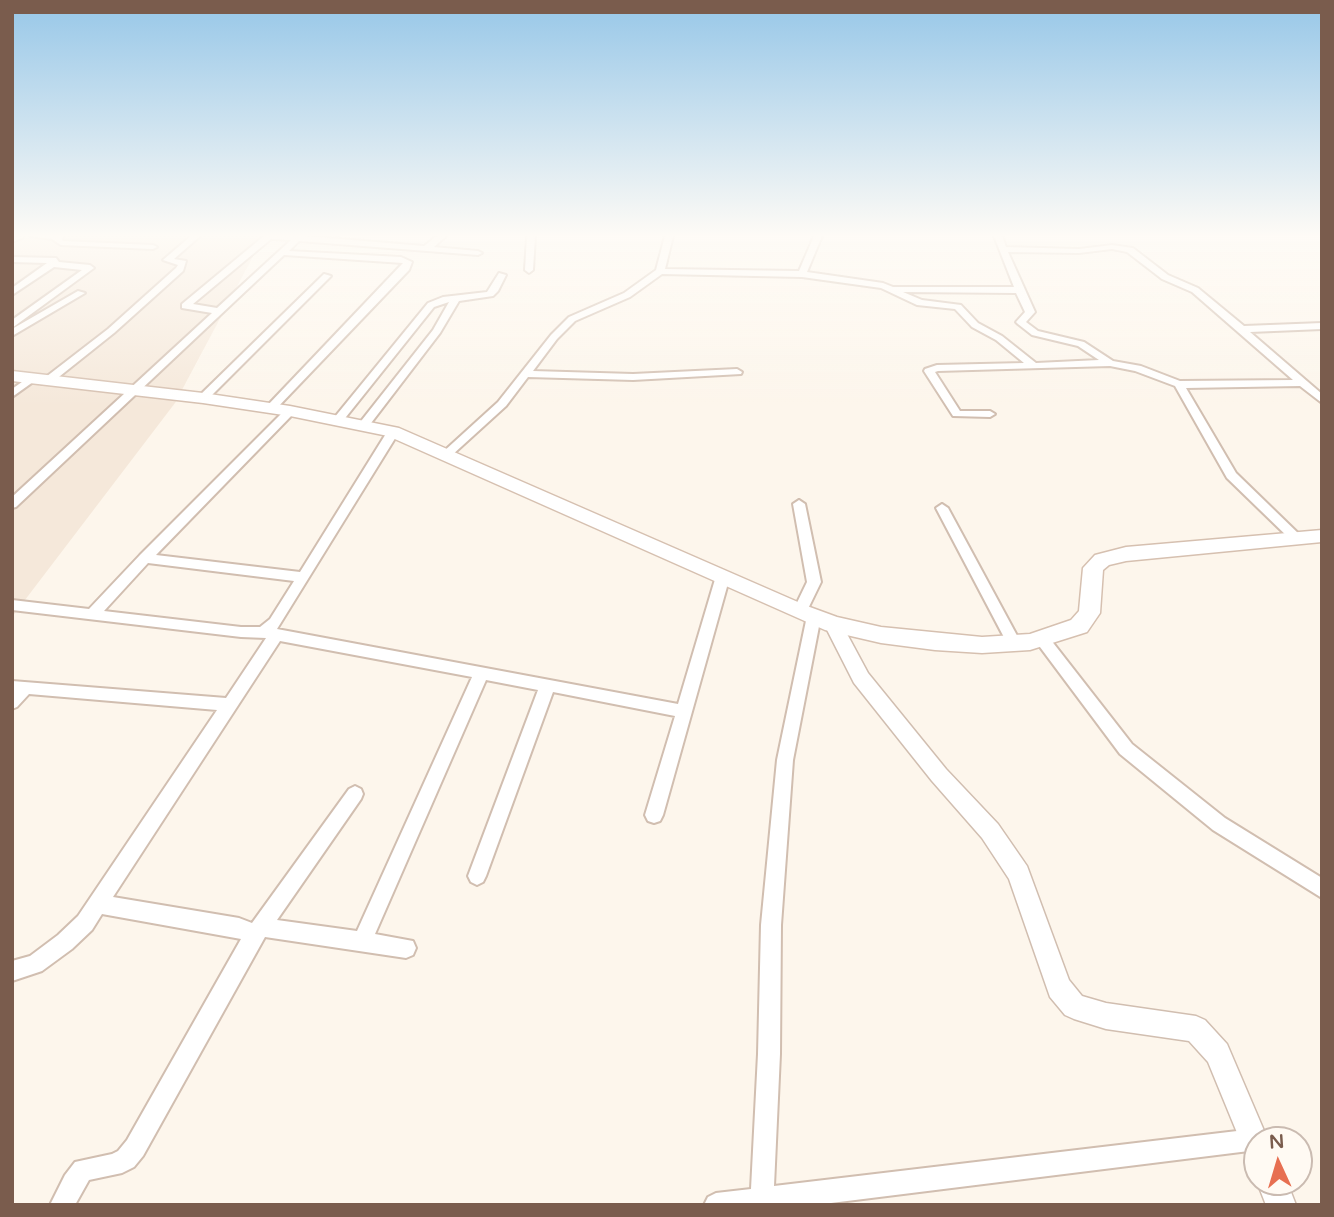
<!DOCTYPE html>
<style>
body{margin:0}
#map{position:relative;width:1334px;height:1217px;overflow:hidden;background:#fdf6ec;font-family:"Varela Round",sans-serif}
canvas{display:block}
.frame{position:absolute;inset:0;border:14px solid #7a5c4d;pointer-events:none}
.north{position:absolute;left:1243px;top:1126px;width:70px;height:70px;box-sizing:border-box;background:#fffaf3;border:2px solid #cabbb1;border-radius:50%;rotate:356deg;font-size:19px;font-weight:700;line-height:28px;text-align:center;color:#7a5c4d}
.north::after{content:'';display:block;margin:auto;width:24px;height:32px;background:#e76f51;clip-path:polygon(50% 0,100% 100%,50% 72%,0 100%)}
</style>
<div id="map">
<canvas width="1334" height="1217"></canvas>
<div class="frame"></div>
<div class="north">N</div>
</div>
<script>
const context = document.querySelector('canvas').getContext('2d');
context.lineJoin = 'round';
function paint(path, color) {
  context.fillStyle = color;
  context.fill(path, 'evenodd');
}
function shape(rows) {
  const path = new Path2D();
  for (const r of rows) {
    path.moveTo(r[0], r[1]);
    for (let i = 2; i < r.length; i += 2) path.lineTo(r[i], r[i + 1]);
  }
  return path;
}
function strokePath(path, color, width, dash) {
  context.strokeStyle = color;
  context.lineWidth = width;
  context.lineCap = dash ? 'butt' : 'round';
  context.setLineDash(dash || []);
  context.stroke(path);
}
const residential = shape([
 [12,236,264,236,175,403,12,617]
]);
const minor = shape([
 [23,236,22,238,12,242,12,237,23,236],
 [30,236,64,236,62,239,63,241,153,245,157,247,153,249,61,245,52,239,30,236],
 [191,236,200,236,174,259,186,261,183,271,114,333,50,384,42,384,42,380,108,329,176,268,178,265,163,260,191,236],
 [264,236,304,236,424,246,437,236,446,236,434,247,478,251,482,253,478,255,299,241,289,251,401,257,412,262,409,270,275,410,271,411,267,410,267,406,403,263,284,255,16,507,12,508,12,497,212,313,182,308,182,304,264,236],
 [271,239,291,240,217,308,193,304,271,239],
 [527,236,535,236,533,270,529,273,525,270,527,236],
 [665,236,673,236,665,269,799,271,814,236,822,236,807,272,883,283,893,287,1014,287,994,236,1002,236,1006,247,1079,249,1112,245,1133,248,1168,275,1198,288,1244,326,1322,323,1322,329,1250,332,1322,394,1322,403,1300,386,1186,388,1236,473,1302,537,1301,540,1291,540,1227,478,1175,386,1135,371,1110,366,938,371,935,372,960,411,990,411,995,414,990,417,953,416,924,371,925,369,937,365,1024,363,996,340,972,327,955,309,917,305,881,288,802,277,662,274,630,297,575,321,557,339,533,371,633,374,737,369,742,372,741,374,633,380,528,377,506,406,451,456,443,456,443,452,498,402,551,335,569,317,624,293,656,270,665,236],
 [1112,249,1127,252,1162,279,1192,292,1293,380,1180,381,1141,366,1113,361,1084,342,1038,331,1026,322,1035,312,1008,252,1079,253,1112,249],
 [903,292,1016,293,1025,312,1016,322,1018,324,1032,335,1078,346,1099,360,1036,363,1002,336,978,323,961,305,922,300,903,292],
 [12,257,56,258,59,262,90,265,94,268,12,328,12,320,82,270,54,267,12,295,12,288,47,263,12,262,12,257],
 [499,273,506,275,498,291,493,296,459,301,440,333,368,427,360,427,358,425,433,330,449,302,434,307,342,422,334,422,334,418,428,303,443,297,487,292,499,273],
 [324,274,331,276,207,400,199,400,199,396,324,274],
 [78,291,85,293,12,336,12,329,78,291],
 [29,377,34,380,33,382,12,397,12,389,29,377],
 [290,408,294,409,294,413,156,555,300,572,387,432,393,429,397,430,399,432,277,629,678,704,716,576,723,571,728,573,730,576,663,815,660,821,654,823,648,821,645,815,675,716,553,692,486,876,483,882,477,885,471,882,468,876,538,690,486,680,375,934,413,941,416,948,413,955,406,958,265,937,143,1156,134,1167,122,1173,89,1180,75,1205,50,1205,65,1175,75,1162,112,1154,118,1151,127,1140,241,939,102,914,92,930,72,949,42,971,12,981,12,961,30,956,58,935,78,916,217,710,29,694,17,707,12,709,12,681,226,698,266,638,241,637,12,610,12,600,89,609,140,555,286,409,290,408],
 [148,563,294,581,270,619,260,627,241,627,104,611,148,563],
 [280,641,472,677,357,931,277,920,361,799,363,794,361,789,355,786,349,789,252,923,239,918,113,897,280,641],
 [799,500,805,504,821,582,805,615,800,616,793,611,807,582,793,504,799,500],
 [942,504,948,508,1021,643,1019,647,1014,649,1009,647,1007,643,936,508,942,504],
 [814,611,821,616,793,760,781,925,780,1054,774,1186,1254,1129,1262,1132,1265,1140,1257,1140,1257,1150,815,1205,704,1205,708,1197,716,1193,751,1189,758,1054,761,925,777,760,807,616,814,611],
 [1042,634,1047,635,1132,744,1225,818,1322,878,1322,898,1213,830,1120,754,1037,643,1035,639,1037,635,1042,634]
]);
const tertiary = shape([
 [833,617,839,619,868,673,946,769,998,824,1027,866,1069,980,1082,996,1106,1003,1196,1016,1205,1020,1227,1044,1268,1140,1257,1140,1257,1161,1247,1157,1208,1062,1189,1041,1106,1029,1074,1019,1065,1015,1050,997,1009,879,982,838,932,781,854,683,824,624,827,619,833,617],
 [1257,1182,1287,1182,1296,1205,1266,1205,1257,1182]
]);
const secondary = shape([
 [12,371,203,393,290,406,399,428,807,606,837,617,881,627,982,637,1030,634,1071,620,1079,611,1083,568,1095,555,1126,547,1322,530,1322,542,1126,561,1109,565,1103,570,1100,613,1087,632,1030,650,982,653,935,650,881,643,825,630,388,436,290,416,203,403,12,381,12,371]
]);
paint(residential, '#f5e8da');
strokePath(minor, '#d1beb0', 4);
strokePath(tertiary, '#d1beb0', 3);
strokePath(secondary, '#d6c0b0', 3);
paint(minor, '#fff');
paint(tertiary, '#fff');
paint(secondary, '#fff');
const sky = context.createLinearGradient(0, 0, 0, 406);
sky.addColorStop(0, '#97c7e8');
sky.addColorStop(0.58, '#fefbf6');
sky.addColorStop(1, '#fefbf600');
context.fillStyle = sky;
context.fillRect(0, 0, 1334, 406);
</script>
